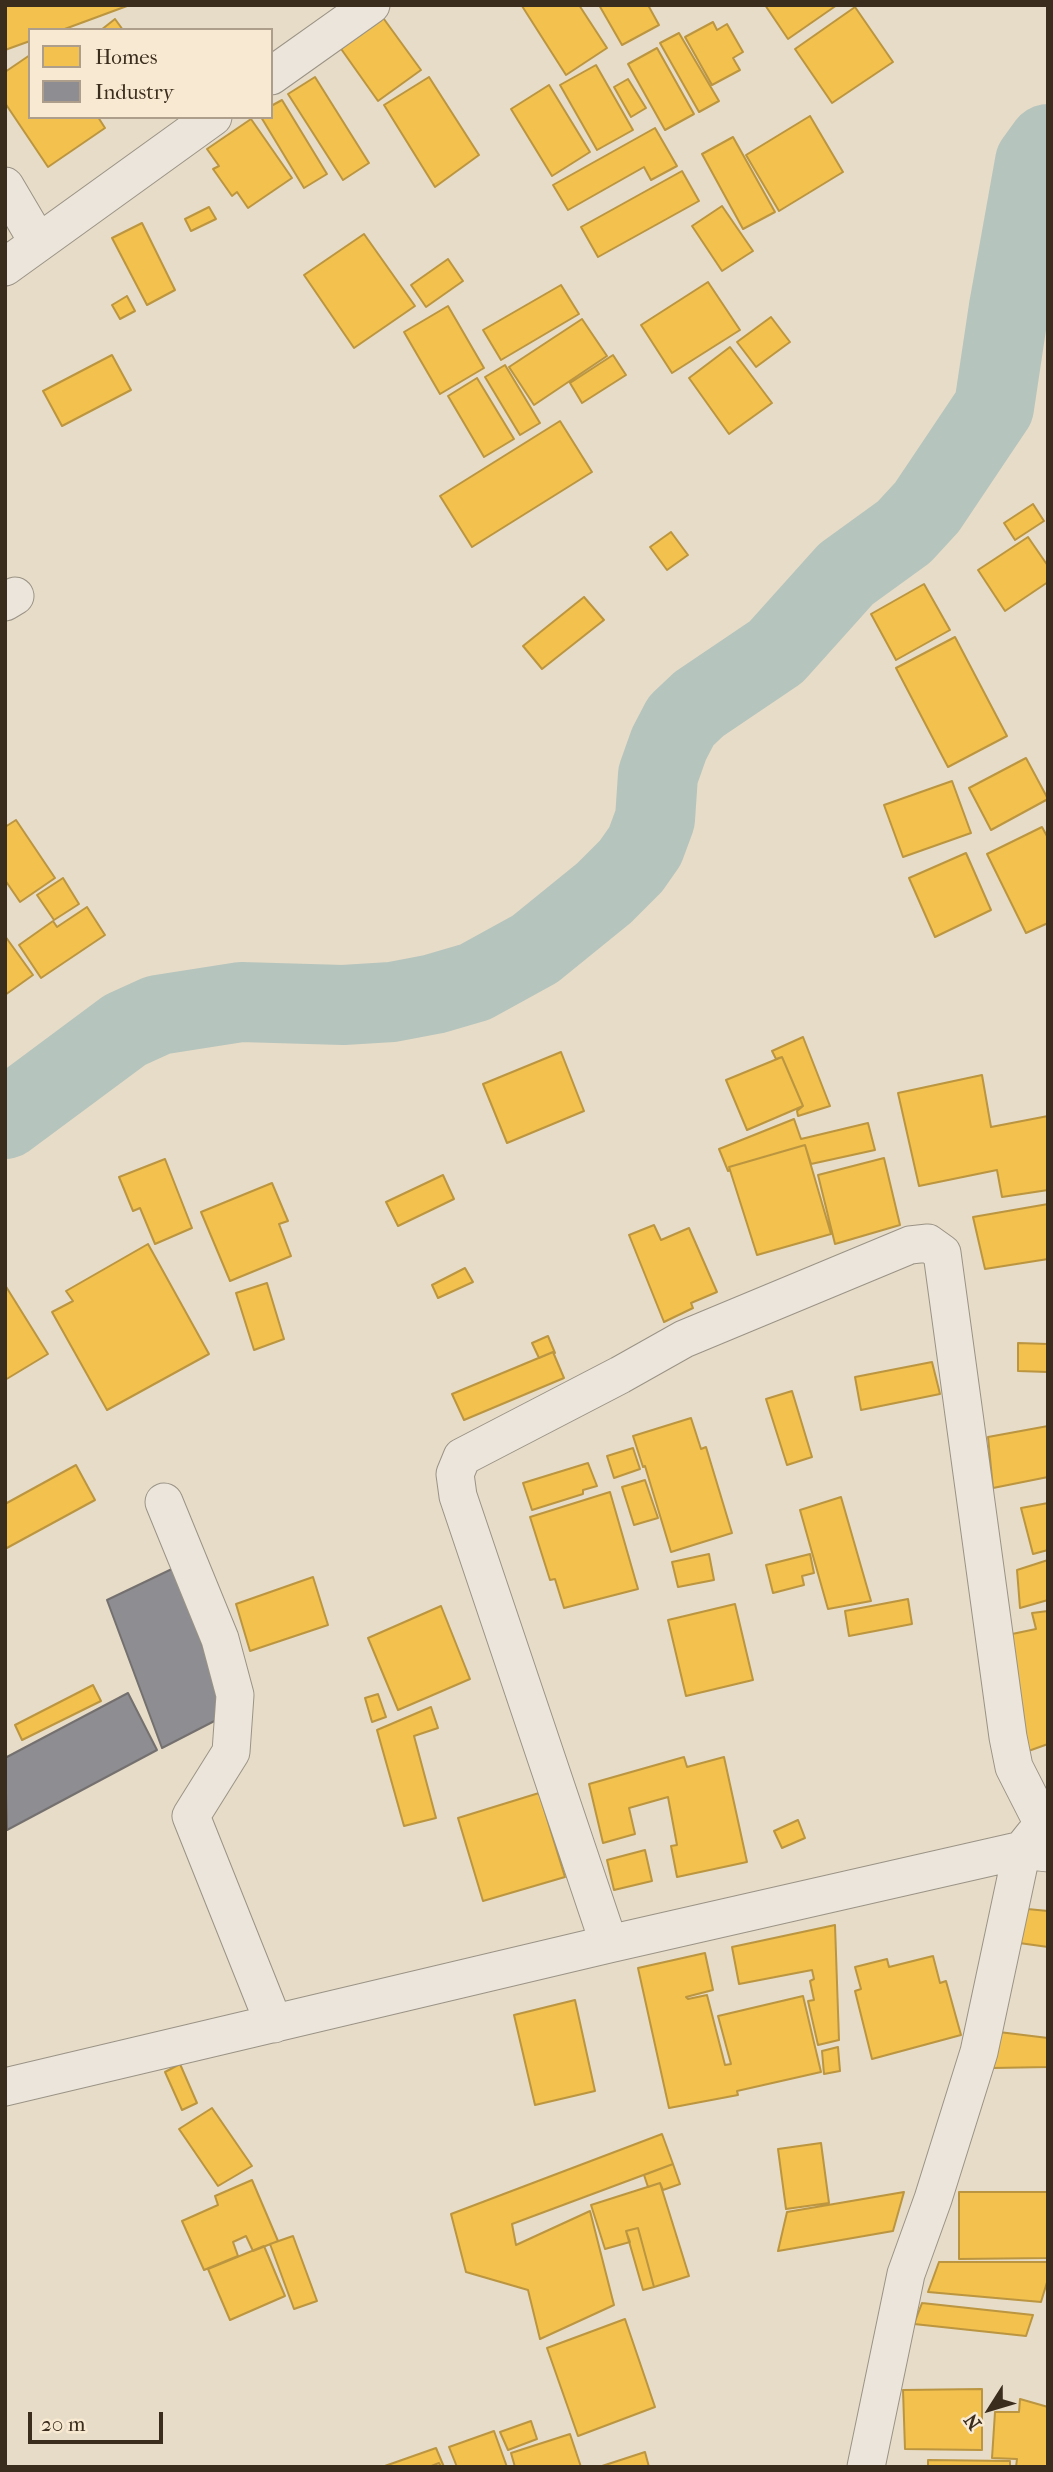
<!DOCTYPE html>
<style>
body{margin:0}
#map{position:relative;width:1053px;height:2472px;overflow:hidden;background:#e7dcc7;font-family:"IM FELL French Canon",serif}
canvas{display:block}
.frame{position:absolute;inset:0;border:7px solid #3b2d1d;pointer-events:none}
.legend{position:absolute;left:28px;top:28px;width:245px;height:91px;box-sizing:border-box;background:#f8ead2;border:2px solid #ac9e8a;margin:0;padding:9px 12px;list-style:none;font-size:21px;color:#3b2d1d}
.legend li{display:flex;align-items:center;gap:14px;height:35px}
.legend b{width:35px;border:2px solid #ac9e8a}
.north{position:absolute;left:955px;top:2374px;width:70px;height:70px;-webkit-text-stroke:5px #f8ead2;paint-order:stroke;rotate:233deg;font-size:19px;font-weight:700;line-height:28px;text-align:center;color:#3b2d1d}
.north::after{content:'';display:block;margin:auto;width:24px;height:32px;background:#3b2d1d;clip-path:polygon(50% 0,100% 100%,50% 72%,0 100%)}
.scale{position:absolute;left:28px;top:2412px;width:135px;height:32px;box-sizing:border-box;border:4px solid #3b2d1d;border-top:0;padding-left:9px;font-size:21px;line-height:24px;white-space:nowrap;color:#3b2d1d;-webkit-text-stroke:5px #f8ead2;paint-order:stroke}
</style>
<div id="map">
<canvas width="1053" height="2472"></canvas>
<div class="frame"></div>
<ul class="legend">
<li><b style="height:19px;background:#f2c14e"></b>Homes</li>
<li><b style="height:19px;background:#8d8d92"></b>Industry</li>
</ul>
<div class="north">N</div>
<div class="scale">20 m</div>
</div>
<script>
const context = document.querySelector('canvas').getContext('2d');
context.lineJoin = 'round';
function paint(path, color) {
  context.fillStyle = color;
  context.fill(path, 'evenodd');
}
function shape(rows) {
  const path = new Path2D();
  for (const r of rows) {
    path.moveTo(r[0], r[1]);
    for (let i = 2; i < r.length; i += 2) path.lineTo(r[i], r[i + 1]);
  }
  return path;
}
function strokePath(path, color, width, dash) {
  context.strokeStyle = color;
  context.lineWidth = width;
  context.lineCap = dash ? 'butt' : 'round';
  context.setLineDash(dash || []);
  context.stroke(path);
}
const homes = shape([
 [5,5,126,5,127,6,62,30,30,30,30,41,5,50,5,5],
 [523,5,579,5,607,48,566,75,522,6,523,5],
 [599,5,648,5,659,25,622,45,599,5],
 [765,5,837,5,788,39,765,5],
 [855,7,893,62,832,103,795,49,855,7],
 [381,15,421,70,378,101,339,46,381,15],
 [115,19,123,30,101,30,115,19],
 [713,22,717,30,727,24,743,52,733,58,740,70,712,85,685,37,713,22],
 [679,33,719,101,699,112,660,43,679,33],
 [657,48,694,114,665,130,628,64,657,48],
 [30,55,30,117,98,117,105,128,48,167,5,103,5,72,30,55],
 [596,65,633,130,597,150,560,85,596,65],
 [315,77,369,163,343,180,288,94,315,77],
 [429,77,479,155,435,187,384,105,429,77],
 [628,79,646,108,631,117,614,87,628,79],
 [549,85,590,152,552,176,511,109,549,85],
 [282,100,327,174,304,188,261,117,271,117,271,106,282,100],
 [810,116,843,172,779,211,746,155,810,116],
 [251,119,292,178,248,208,237,192,232,196,213,169,219,166,207,149,251,119],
 [655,128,677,166,651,180,644,167,568,210,553,185,655,128],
 [733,137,775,212,743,229,702,154,733,137],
 [682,171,699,201,598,257,581,227,682,171],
 [722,206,753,251,722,271,692,226,722,206],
 [209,207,216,219,191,231,185,219,209,207],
 [142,223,175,290,147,305,112,238,142,223],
 [364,234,415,306,354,348,304,275,364,234],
 [448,259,463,281,426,307,411,285,448,259],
 [708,282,740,330,672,373,641,325,708,282],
 [561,285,579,314,501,360,483,330,561,285],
 [127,296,135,311,120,319,112,305,127,296],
 [448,306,484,368,440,394,404,332,448,306],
 [771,317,790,342,756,367,737,342,771,317],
 [582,319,607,356,534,405,509,367,582,319],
 [730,347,772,403,729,434,689,378,730,347],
 [112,355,131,390,62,426,43,391,112,355],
 [613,355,626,375,582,403,570,383,613,355],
 [505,365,540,423,520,435,485,377,505,365],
 [477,378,514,439,484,457,448,396,477,378],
 [560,421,592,472,472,547,440,496,560,421],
 [1033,504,1044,521,1015,540,1004,523,1033,504],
 [671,532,688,555,667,570,650,547,671,532],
 [1028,537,1048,566,1048,582,1005,611,978,570,1028,537],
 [924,584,950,630,896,660,871,614,924,584],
 [584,597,604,620,542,669,523,646,584,597],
 [955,637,1007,736,948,767,896,668,955,637],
 [1026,758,1048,799,991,830,969,788,1026,758],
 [952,781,971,833,903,857,884,805,952,781],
 [16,820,55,878,20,902,5,880,5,827,16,820],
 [1042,827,1048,838,1048,923,1026,933,987,854,1042,827],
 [966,853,991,910,935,937,909,878,966,853],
 [63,878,79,904,54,920,37,895,63,878],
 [87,907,105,935,41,978,19,945,53,921,57,927,87,907],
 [5,936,33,975,5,995,5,936],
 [803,1037,830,1106,798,1116,797,1111,803,1106,782,1057,776,1059,772,1051,803,1037],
 [561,1052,584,1111,507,1143,483,1084,561,1052],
 [782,1057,803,1106,747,1130,726,1080,782,1057],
 [982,1075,991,1127,1048,1116,1048,1190,1002,1197,997,1170,919,1186,898,1093,982,1075],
 [794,1119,801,1139,868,1123,875,1150,811,1164,805,1145,729,1167,730,1170,728,1171,719,1149,794,1119],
 [805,1145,831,1234,757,1255,729,1167,805,1145],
 [884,1158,900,1225,835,1244,818,1175,884,1158],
 [165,1159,192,1228,155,1244,140,1208,133,1211,119,1177,165,1159],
 [443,1175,454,1199,398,1226,386,1202,443,1175],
 [272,1183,288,1221,279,1224,291,1256,230,1281,201,1212,272,1183],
 [1048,1204,1048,1259,985,1269,973,1217,1048,1204],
 [654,1225,661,1240,689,1228,717,1292,691,1303,693,1308,664,1322,629,1235,654,1225],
 [148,1244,209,1354,107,1410,52,1312,73,1301,66,1291,148,1244],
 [465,1268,473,1282,438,1298,432,1285,465,1268],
 [267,1283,284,1339,254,1350,236,1293,267,1283],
 [5,1285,48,1354,5,1380,5,1285],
 [548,1336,555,1353,553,1352,539,1358,532,1343,548,1336],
 [1018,1343,1048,1344,1048,1372,1018,1371,1018,1343],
 [553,1352,564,1378,464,1420,452,1394,553,1352],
 [932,1362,940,1394,861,1410,855,1377,932,1362],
 [792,1391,812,1457,787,1465,766,1399,792,1391],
 [691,1418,701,1449,706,1447,732,1533,671,1552,645,1466,643,1467,633,1436,691,1418],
 [1048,1426,1048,1477,993,1488,988,1437,1048,1426],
 [633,1448,640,1469,614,1478,607,1456,633,1448],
 [588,1463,597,1486,583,1490,583,1494,532,1510,523,1483,588,1463],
 [76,1465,95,1500,5,1549,5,1504,76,1465],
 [645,1480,658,1518,634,1525,622,1487,645,1480],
 [610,1492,638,1589,564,1608,555,1579,550,1580,530,1517,610,1492],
 [841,1497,871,1601,828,1609,800,1510,841,1497],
 [1048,1503,1048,1550,1033,1554,1021,1508,1048,1503],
 [709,1554,714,1580,678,1587,672,1562,709,1554],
 [810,1554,814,1573,802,1576,804,1585,773,1593,766,1565,810,1554],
 [1048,1560,1048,1600,1020,1608,1017,1570,1048,1560],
 [313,1577,328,1625,250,1651,236,1604,313,1577],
 [908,1599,912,1624,849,1636,845,1611,908,1599],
 [735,1604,753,1680,686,1696,668,1620,735,1604],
 [441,1606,470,1679,398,1710,368,1638,441,1606],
 [1048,1611,1048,1744,1020,1754,1012,1634,1036,1629,1032,1613,1048,1611],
 [93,1685,101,1701,22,1740,15,1725,93,1685],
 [378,1694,386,1717,372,1722,365,1698,378,1694],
 [431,1707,438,1728,414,1736,436,1818,404,1826,377,1730,431,1707],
 [684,1757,687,1767,724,1757,747,1862,677,1877,671,1846,677,1845,668,1797,629,1808,635,1834,603,1843,589,1784,684,1757],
 [539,1793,565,1877,483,1901,458,1818,539,1793],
 [798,1820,805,1838,782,1848,774,1831,798,1820],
 [645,1850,652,1881,614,1890,607,1860,645,1850],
 [1017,1908,1048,1911,1048,1947,1012,1942,1017,1908],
 [835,1925,839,2040,818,2045,808,2001,814,2000,810,1981,814,1979,812,1970,739,1984,732,1947,835,1925],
 [705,1953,713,1990,686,1997,688,1999,707,1995,725,2065,731,2064,718,2016,803,1996,821,2072,737,2091,738,2095,669,2108,638,1968,705,1953],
 [933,1956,940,1983,946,1981,961,2035,872,2059,855,1991,861,1989,855,1967,887,1959,889,1967,933,1956],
 [575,2000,595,2091,535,2105,514,2015,575,2000],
 [999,2032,1048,2038,1048,2067,993,2068,999,2032],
 [838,2047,840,2071,824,2074,822,2051,838,2047],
 [180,2064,197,2103,182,2110,165,2072,180,2064],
 [212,2108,252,2166,218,2186,179,2129,212,2108],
 [662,2134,673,2164,512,2224,516,2245,590,2211,614,2305,540,2339,528,2290,466,2272,451,2214,662,2134],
 [821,2143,829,2203,786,2209,778,2149,821,2143],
 [673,2164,680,2184,663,2190,660,2183,648,2187,644,2175,673,2164],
 [252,2180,278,2241,253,2251,246,2236,233,2242,238,2256,204,2270,182,2221,218,2205,215,2196,252,2180],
 [660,2183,689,2276,654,2287,638,2228,626,2231,630,2242,605,2249,591,2205,660,2183],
 [904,2192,893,2231,778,2251,787,2212,904,2192],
 [959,2192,1048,2192,1048,2258,959,2259,959,2192],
 [638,2228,654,2287,643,2290,626,2231,638,2228],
 [293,2236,317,2301,294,2309,270,2244,293,2236],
 [264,2246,285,2296,230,2320,208,2269,264,2246],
 [939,2262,1048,2262,1048,2279,1041,2302,928,2292,939,2262],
 [922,2303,1033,2315,1026,2336,914,2324,922,2303],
 [625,2319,655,2407,578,2436,547,2348,625,2319],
 [982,2389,982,2450,905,2449,903,2390,982,2389],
 [1020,2399,1048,2407,1048,2467,1016,2467,1017,2459,992,2458,995,2412,1019,2412,1020,2399],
 [531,2421,537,2439,508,2450,500,2432,531,2421],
 [494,2431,507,2467,457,2467,449,2447,494,2431],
 [570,2434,581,2467,515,2467,511,2453,570,2434],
 [436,2448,444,2467,441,2467,439,2463,429,2467,382,2467,436,2448],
 [645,2452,649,2467,599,2467,645,2452],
 [928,2460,1010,2461,1010,2467,928,2467,928,2460]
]);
const industry = shape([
 [174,1568,228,1714,162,1748,107,1600,174,1568],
 [128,1693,157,1750,7,1830,5,1758,128,1693]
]);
const river = shape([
 [5,1119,125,1030,158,1015,241,1002,343,1005,392,1002,434,994,475,982,535,949,604,893,631,866,645,846,655,819,658,775,669,744,681,721,699,704,776,652,846,574,904,532,927,507,994,407,1009,307,1035,162,1048,144]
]);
const street = shape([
 [271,76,371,5],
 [5,186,38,242],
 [5,267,213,117],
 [5,602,15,596],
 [164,1502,220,1639,235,1695,231,1752,191,1816,274,2024],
 [609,1944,458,1496,455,1474,462,1457,620,1375,684,1339,910,1245,928,1243,942,1253,1008,1737,1014,1767,1043,1824],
 [5,2087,609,1944,1022,1850,1048,1853],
 [866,2467,906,2274,933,2199,979,2052,1022,1850,1034,1835]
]);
paint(homes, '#f2c14e');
strokePath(homes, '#bb953f', 2);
paint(industry, '#8d8d92');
strokePath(industry, '#74706f', 2);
strokePath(river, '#b5c4bd', 80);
strokePath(street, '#9b9386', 39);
strokePath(street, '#ebe5db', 37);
</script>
